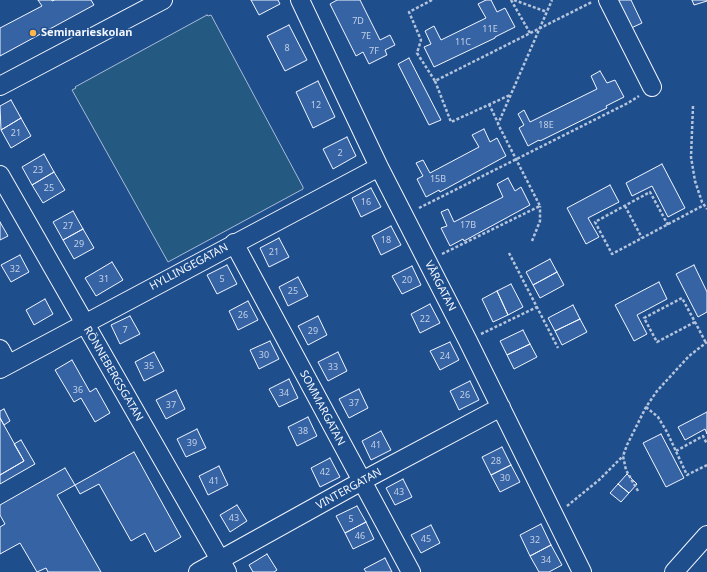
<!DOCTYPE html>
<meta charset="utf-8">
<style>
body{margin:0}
canvas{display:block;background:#1f4e8c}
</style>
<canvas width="707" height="572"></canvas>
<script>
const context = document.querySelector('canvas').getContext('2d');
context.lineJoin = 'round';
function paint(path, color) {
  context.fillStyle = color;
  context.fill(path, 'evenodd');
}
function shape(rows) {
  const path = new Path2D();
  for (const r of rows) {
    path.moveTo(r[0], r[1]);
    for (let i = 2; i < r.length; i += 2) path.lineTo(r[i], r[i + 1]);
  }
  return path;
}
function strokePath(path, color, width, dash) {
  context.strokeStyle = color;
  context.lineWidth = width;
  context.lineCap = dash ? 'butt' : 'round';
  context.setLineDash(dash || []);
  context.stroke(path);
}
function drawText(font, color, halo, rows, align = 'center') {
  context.font = font + ' "Noto Sans",sans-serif';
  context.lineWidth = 3;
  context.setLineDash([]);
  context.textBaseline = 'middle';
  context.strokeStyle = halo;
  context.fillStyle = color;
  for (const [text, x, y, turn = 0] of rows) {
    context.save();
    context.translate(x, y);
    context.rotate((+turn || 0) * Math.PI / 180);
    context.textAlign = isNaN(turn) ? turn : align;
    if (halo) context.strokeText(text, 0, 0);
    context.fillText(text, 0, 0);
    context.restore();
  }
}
const green = shape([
 [207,15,208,16,211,15,303,187,303,189,168,262,72,90,76,88,75,87,207,15]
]);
const building = shape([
 [38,0,52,0,52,1,55,0,91,0,94,5,0,56,0,28,42,6,38,0],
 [251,0,278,0,280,4,259,15,251,0],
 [337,0,360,0,380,40,390,35,395,45,385,50,387,55,369,64,363,52,356,56,330,4,337,0],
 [486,0,491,0,497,12,505,8,515,27,495,37,495,38,434,67,424,47,431,44,425,31,434,26,441,40,486,18,478,4,486,0],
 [612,0,631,0,642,23,627,30,612,0],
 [692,0,707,0,707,1,694,5,692,0],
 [289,25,307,60,285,71,267,36,289,25],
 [409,58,441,120,429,125,398,64,409,58],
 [600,71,607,83,615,80,624,97,606,106,607,108,540,141,539,140,528,146,519,128,524,125,518,114,524,110,530,122,597,89,591,76,600,71],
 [318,81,335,117,313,128,296,92,318,81],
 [11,100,21,118,1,130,0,106,11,100],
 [21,118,31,136,11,148,1,130,21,118],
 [484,129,490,142,497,138,506,156,440,192,439,190,426,197,417,179,423,176,416,163,423,160,430,173,479,147,472,135,484,129],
 [347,137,356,156,333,169,323,149,347,137],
 [44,154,54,172,32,185,22,167,44,154],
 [662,164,685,208,668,217,652,186,632,196,626,183,662,164],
 [54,172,65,190,43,203,32,185,54,172],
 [508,178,515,191,521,187,530,205,464,241,463,239,450,246,441,228,447,226,441,212,448,209,454,222,503,197,497,184,508,178],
 [610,185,619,202,588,218,599,237,586,244,567,208,610,185],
 [371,188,381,207,361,217,352,198,371,188],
 [73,211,83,229,63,240,53,222,73,211],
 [0,222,8,236,0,240,0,222],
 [391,226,401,245,381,255,372,236,391,226],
 [83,229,94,248,74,259,63,240,83,229],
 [279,238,289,257,269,267,260,248,279,238],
 [20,255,29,272,11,282,1,265,20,255],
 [550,259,557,272,533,285,526,272,550,259],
 [112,262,123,280,96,296,85,278,112,262],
 [227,265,237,284,217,294,207,275,227,265],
 [694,265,707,292,707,312,698,317,676,274,694,265],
 [412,266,421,285,402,294,392,276,412,266],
 [557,272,564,285,540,298,533,285,557,272],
 [298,277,308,296,288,306,279,287,298,277],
 [659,282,667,299,637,315,647,334,634,341,615,305,659,282],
 [511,284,523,307,508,315,497,291,511,284],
 [497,291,508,315,493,322,482,299,497,291],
 [45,299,53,314,34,325,26,310,45,299],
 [248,301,258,320,238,330,229,311,248,301],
 [430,304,440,323,420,333,411,314,430,304],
 [573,305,580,319,555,331,548,318,573,305],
 [130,316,140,334,120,344,111,325,130,316],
 [318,316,327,335,308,345,298,326,318,316],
 [580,319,587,332,562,345,555,331,580,319],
 [523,330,530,344,507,355,500,341,523,330],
 [270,341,279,359,259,369,250,350,270,341],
 [450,342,459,360,440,370,430,351,450,342],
 [530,344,537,357,514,369,507,355,530,344],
 [154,352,164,371,144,381,135,362,154,352],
 [338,352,347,371,328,381,318,362,338,352],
 [72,360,90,392,96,388,110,413,95,422,81,398,74,402,55,370,72,360],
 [289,379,298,398,279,407,269,389,289,379],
 [470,381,479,400,459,410,450,391,470,381],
 [359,389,368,408,349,418,339,399,359,389],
 [176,390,185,409,166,419,156,400,176,390],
 [4,409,10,421,4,425,0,418,0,411,4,409],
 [707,412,707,434,705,429,685,440,678,427,707,412],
 [308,417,317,436,297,446,288,427,308,417],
 [0,418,24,461,0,475,0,418],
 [197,429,206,448,186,457,177,439,197,429],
 [381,431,391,450,371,460,362,441,381,431],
 [661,434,684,478,666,487,643,443,661,434],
 [21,440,35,464,0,484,0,475,24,461,14,444,21,440],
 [502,447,511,465,491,475,482,457,502,447],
 [134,452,181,537,155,552,145,533,131,541,99,484,80,494,75,485,134,452],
 [330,458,340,477,320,487,311,468,330,458],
 [511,465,520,482,500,492,491,475,511,465],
 [219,466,228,485,208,495,199,476,219,466],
 [65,468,75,485,57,495,101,572,48,572,46,568,37,572,20,543,0,554,0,527,5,524,0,515,0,505,65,468],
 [627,474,637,484,629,493,618,484,627,474],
 [403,479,412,497,395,505,386,488,403,479],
 [618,484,629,493,621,502,610,493,618,484],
 [237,505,247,521,230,532,220,515,237,505],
 [357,506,366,522,345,533,336,516,357,506],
 [366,522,374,539,353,549,345,533,366,522],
 [541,524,551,545,530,556,520,535,541,524],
 [431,525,440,543,421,553,411,535,431,525],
 [551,545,562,565,549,572,539,572,530,556,551,545],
 [267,554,277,570,274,572,253,572,249,565,267,554],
 [385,558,392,572,366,572,364,569,385,558]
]);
const path = shape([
 [432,0,409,12,421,40,417,53,435,81,592,2],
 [511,0,530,33],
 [514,0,547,12],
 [435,81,451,122,510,95],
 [489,104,498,123],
 [693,106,691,157,695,181,702,202,707,209],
 [625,206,642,238],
 [419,208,628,103,639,96],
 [668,225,650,192,595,222,612,254,704,205],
 [532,241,540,221,540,206],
 [509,253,558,348],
 [442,254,540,206,498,124,552,0],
 [695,322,657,342,644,318,682,298,695,322,706,343],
 [481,334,537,307],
 [646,407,658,417,667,432,687,475,707,465],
 [676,451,703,436,707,444],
 [638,491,626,470,623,456,627,445,646,407,657,391,689,356,707,342],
 [567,506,599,480,623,456]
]);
const minor = shape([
 [300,0,379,167,468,341,582,572],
 [608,0,652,87],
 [0,86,163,0],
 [0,175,227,572],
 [234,243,411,572],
 [0,349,8,364],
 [0,369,379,167],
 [198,572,362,481,501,407],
 [674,572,707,535]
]);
const markers = [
 [33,33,4,"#ffb74d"]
];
const numberNames = [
 ["7D",358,21],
 ["11E",490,29],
 ["7E",366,36],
 ["11C",463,42],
 ["8",287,48],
 ["7F",374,51],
 ["12",316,105],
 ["18E",546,125],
 ["21",16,133],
 ["2",340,153],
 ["23",38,170],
 ["15B",438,179],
 ["25",49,188],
 ["16",366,202],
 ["17B",468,225],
 ["27",68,226],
 ["18",386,240],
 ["29",79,244],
 ["21",274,252],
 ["32",15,269],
 ["31",104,279],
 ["5",222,279],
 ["20",407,280],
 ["25",293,291],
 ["26",243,315],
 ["22",425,319],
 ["7",125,330],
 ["29",313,331],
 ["30",264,355],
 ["24",445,356],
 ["35",149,366],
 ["33",333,367],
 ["36",78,390],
 ["34",284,393],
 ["26",465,395],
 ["37",354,403],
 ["37",171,405],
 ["38",303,431],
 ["39",192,443],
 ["41",376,445],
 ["28",496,461],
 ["42",325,472],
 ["30",505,478],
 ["41",214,481],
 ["43",399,492],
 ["43",234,518],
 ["5",351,519],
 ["46",360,536],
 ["45",426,539],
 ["32",535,540],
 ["34",546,560]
];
const poiNames = [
 ["Seminarieskolan",41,33]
];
const streetNames = [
 ["HYLLINGEGATAN",189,267,-28],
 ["VÅRGATAN",440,286,63],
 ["RÖNNEBERGSGATAN",113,374,60],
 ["SOMMARGATAN",322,408,62],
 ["VINTERGATAN",349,489,-29]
];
paint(green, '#245a82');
strokePath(green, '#a8bbd7', 1);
paint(building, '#3563a3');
strokePath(building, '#f2f6ff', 1);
strokePath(minor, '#f2f6ff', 20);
strokePath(path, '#b3c4dc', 2.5, [3, 2]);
strokePath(minor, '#1f4e8c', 18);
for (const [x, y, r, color] of markers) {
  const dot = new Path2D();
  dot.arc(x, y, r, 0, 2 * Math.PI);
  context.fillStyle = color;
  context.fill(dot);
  strokePath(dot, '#1f4e8c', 1.5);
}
drawText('9px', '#c3d1e8', null, numberNames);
drawText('bold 11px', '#f2f6ff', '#1f4e8c', poiNames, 'left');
drawText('11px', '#f2f6ff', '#1f4e8c', streetNames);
</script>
